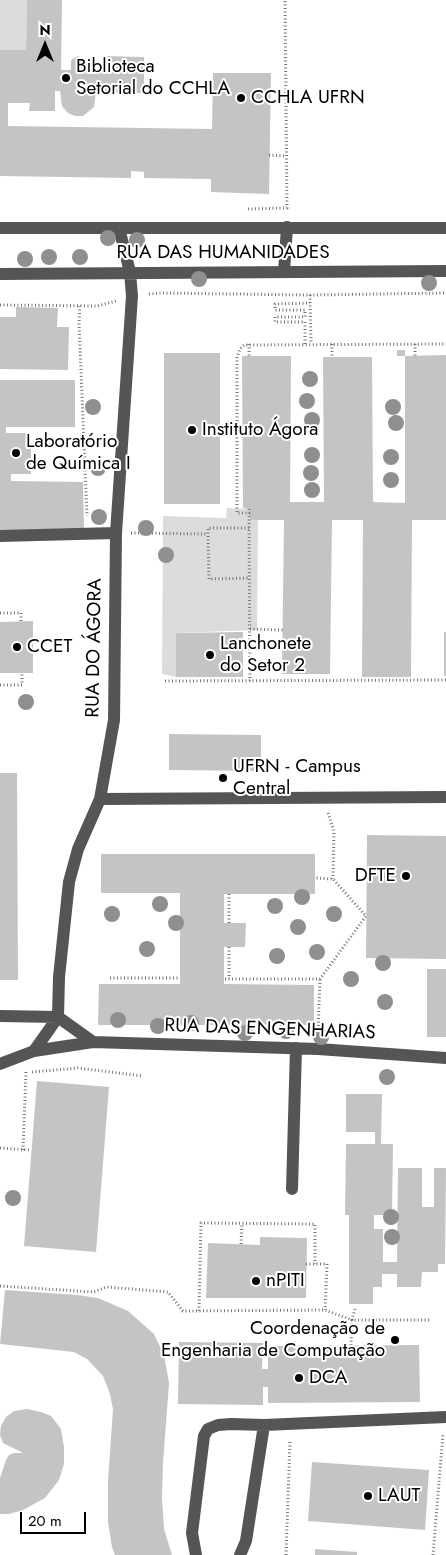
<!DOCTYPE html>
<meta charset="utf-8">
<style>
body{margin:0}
#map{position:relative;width:446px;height:1555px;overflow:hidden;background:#fff;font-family:Jost,sans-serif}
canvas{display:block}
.north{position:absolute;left:20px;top:20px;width:50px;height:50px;-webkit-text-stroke:4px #fff;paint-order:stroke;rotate:0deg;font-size:14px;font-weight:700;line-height:20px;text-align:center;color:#000}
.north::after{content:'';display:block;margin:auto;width:18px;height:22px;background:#000;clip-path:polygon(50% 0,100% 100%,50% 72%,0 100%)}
.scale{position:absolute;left:20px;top:1512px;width:66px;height:22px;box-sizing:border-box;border:2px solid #000;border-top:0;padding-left:6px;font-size:15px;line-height:18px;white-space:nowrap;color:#000;-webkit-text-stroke:4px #fff;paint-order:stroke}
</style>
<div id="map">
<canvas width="446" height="1555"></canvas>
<div class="north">N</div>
<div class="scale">20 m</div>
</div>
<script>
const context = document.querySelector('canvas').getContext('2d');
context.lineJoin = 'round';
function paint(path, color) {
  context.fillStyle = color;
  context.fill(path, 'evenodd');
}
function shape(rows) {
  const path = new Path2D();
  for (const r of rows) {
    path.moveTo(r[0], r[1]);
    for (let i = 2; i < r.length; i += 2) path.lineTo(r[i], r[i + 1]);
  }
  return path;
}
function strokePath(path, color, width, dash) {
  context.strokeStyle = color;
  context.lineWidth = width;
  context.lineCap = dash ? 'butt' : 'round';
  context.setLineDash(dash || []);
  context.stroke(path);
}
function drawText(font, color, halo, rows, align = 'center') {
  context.font = font + ' Jost,sans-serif';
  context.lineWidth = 4;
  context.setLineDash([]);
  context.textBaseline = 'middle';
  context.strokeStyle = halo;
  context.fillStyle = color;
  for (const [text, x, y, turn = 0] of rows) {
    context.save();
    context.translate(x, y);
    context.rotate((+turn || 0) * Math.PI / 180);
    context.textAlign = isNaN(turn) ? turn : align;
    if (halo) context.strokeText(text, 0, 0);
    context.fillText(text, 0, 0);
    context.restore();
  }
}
const green = shape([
 [0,0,27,0,26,50,0,50],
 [227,508,250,509,258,520,257,630,176,633,176,677,162,674,163,516,226,518]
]);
const building = shape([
 [27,0,62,0,61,70,71,70,71,60,78,56,84,60,84,71,103,71,103,56,144,57,144,93,96,92,94,107,83,116,75,116,68,113,62,106,60,91,55,91,55,111,29,111,30,103,8,103,8,126,212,129,213,73,271,73,269,194,211,192,211,179,144,178,144,172,131,171,131,178,0,176,0,50,26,50],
 [16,307,58,308,57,327,69,327,68,370,0,369,0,317,16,317],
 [397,350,405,350,405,356,397,356],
 [164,353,220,353,220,504,164,504],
 [446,355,446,520,412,520,411,677,362,677,363,520,332,520,330,674,282,674,284,520,250,520,250,509,243,508,242,356,291,356,290,502,324,502,323,357,372,357,373,502,405,503,405,356],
 [0,380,75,380,75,427,6,427,6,433,31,433,31,474,11,474,11,481,83,482,84,530,0,530],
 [33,621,33,673,0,673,0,622],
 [243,632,243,677,176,677,176,633],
 [444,632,446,632,446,676,444,676],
 [169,734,261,735,261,771,169,770],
 [0,773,17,773,18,980,0,980],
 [367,835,446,836,446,959,366,958],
 [101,854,315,854,315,894,224,894,224,923,246,923,245,947,224,947,224,984,314,985,314,1025,98,1025,99,984,180,984,180,893,101,893],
 [427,969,446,969,446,1037,427,1037],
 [37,1081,109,1087,96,1252,24,1246],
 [346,1094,382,1094,381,1144,393,1144,392,1215,374,1215,374,1229,383,1229,383,1262,397,1262,398,1168,422,1168,422,1207,434,1207,434,1168,446,1168,445,1264,438,1264,438,1272,422,1272,421,1287,397,1287,397,1274,382,1274,382,1287,373,1287,373,1304,349,1304,349,1215,345,1215,346,1144,375,1144,375,1132,346,1132],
 [260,1237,307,1238,306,1298,206,1298,208,1243,260,1245],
 [5,1290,77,1295,98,1298,128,1311,154,1334,164,1355,169,1383,163,1463,162,1498,164,1529,172,1555,115,1555,112,1547,108,1522,108,1482,113,1409,110,1394,103,1376,87,1359,74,1352,0,1344],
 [179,1342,263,1343,262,1369,268,1369,268,1346,419,1345,420,1402,268,1403,268,1387,263,1387,263,1405,178,1404],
 [27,1409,41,1412,51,1416,61,1429,64,1447,64,1464,59,1480,45,1498,23,1510,9,1514,0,1514,0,1478,6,1460,9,1455,14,1453,23,1453,3,1443,0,1435,1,1426,6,1417,14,1411],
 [312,1462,429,1470,425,1530,308,1521],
 [315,1549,357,1552,357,1555,315,1555]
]);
const path = shape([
 [269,155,286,156],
 [248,209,287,208,285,0],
 [149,294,161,293,310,295,446,293],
 [310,295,311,344],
 [0,305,97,306,116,301],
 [80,306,79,323,87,516],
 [249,344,249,356],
 [305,344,305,322,275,322,275,317,305,317,305,310,275,310,275,304,310,303],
 [332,344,332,357],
 [415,344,415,356],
 [249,509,250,681],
 [250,513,237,513,237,357,240,349,244,345,446,344],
 [249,528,208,528,208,534,209,579,249,578],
 [131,533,208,534],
 [0,613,21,613,21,621],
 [250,629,283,630],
 [165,681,446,680],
 [0,685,22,685,22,673],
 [328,813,334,831,333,879],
 [229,894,229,923],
 [229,947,229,979],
 [110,978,180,978],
 [225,979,320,979,366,916,333,879,315,878],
 [318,1033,320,979],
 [32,1072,78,1068,143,1076],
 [0,1148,31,1150],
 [23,1150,26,1072],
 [241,1244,242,1223],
 [306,1264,327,1264,325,1310],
 [0,1286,93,1292,107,1287,168,1292,183,1311,325,1310,352,1320,351,1346],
 [355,1309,352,1320,431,1320],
 [199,1311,201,1223,315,1224,315,1264],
 [286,1555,290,1440],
 [433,1555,443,1434]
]);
const minor = shape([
 [0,228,446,228],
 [284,272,287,227],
 [0,274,446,271],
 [0,536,116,533],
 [100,799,446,797],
 [0,1016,58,1017],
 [58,1017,59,977,69,882,78,849,100,799,114,720,116,533,132,296,130,272,119,228],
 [58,1017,93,1042],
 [34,1051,58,1017],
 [0,1064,34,1051,93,1042,318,1049,446,1058],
 [292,1189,296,1048],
 [196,1555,192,1533,204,1436,208,1429,218,1425,231,1424,264,1425,446,1417],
 [240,1555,246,1541,264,1425]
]);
const trees = [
 [108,238],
 [137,240],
 [49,257],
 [80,257],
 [25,259],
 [199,279],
 [429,283],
 [310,379],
 [307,401],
 [93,407],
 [393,407],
 [312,420],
 [396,423],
 [312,455],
 [391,457],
 [98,468],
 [311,473],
 [391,480],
 [312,490],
 [99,517],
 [146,528],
 [166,555],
 [26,702],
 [302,897],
 [160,904],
 [275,906],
 [112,914],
 [334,914],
 [176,923],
 [298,927],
 [147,949],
 [317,952],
 [277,956],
 [383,963],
 [351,979],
 [385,1002],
 [118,1020],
 [191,1023],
 [158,1026],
 [286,1031],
 [245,1033],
 [321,1037],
 [387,1077],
 [13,1198],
 [391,1217],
 [392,1237]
];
const markers = [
 [66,78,5,"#000"],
 [241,98,5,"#000"],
 [192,430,5,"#000"],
 [16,453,5,"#000"],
 [17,647,5,"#000"],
 [210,655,5,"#000"],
 [223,778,5,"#000"],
 [406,876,5,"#000"],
 [256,1281,5,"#000"],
 [395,1340,5,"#000"],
 [299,1378,5,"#000"],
 [368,1496,5,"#000"]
];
const poiNames = [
 ["Biblioteca",76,67],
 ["Setorial do CCHLA",76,89],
 ["CCHLA UFRN",251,98],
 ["Instituto Ágora",202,430],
 ["Laboratório",26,442],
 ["de Química I",26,464],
 ["Lanchonete",220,644],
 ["do Setor 2",220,666],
 ["CCET",27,647],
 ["UFRN - Campus",233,767],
 ["Central",233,789],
 ["DFTE",396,876,"right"],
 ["nPITI",266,1281],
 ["Coordenação de",385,1329,"right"],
 ["Engenharia de Computação",385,1351,"right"],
 ["DCA",309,1378],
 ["LAUT",378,1496]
];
const streetNames = [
 ["RUA DAS HUMANIDADES",223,253],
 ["RUA DO ÁGORA",95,648,-89],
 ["RUA DAS ENGENHARIAS",270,1030,2]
];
paint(green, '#dcdcdc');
paint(building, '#c4c4c4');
strokePath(path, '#777', 3, [1, 2.5]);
strokePath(minor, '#555', 12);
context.fillStyle = '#8f8f8f';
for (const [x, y] of trees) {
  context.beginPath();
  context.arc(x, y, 8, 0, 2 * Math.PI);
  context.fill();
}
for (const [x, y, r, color] of markers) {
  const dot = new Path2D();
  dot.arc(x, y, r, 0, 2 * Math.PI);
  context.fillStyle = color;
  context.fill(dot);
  strokePath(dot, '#fff', 2);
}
drawText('19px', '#000', '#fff', poiNames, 'left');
drawText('19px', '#000', '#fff', streetNames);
</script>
